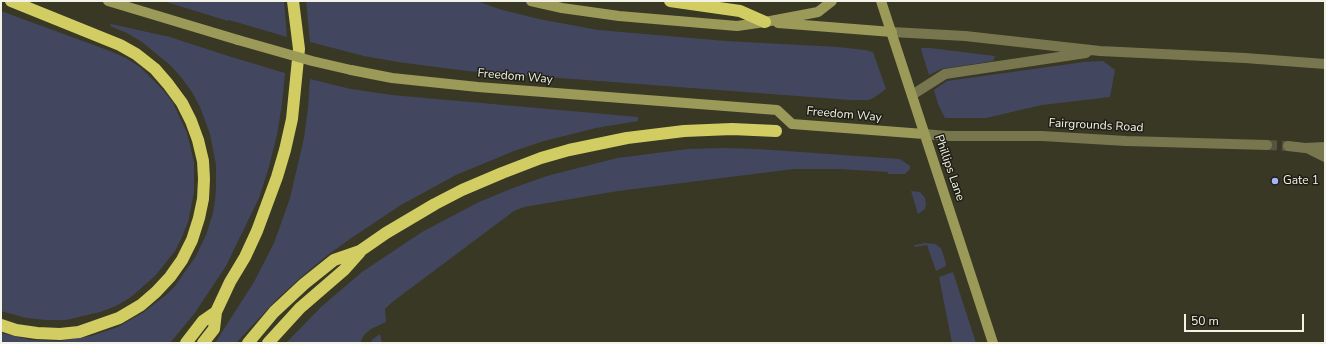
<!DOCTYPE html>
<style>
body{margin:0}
#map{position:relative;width:1326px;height:344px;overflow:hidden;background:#383824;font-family:"Nunito Sans",sans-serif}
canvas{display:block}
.frame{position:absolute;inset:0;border:2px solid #f2f2e6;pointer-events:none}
.scale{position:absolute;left:1184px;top:314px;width:120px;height:18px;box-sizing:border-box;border:2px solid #f2f2e6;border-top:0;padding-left:5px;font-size:12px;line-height:14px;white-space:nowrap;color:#f2f2e6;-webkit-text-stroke:3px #1e1e15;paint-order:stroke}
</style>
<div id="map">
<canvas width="1326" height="344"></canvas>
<div class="frame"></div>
<div class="scale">50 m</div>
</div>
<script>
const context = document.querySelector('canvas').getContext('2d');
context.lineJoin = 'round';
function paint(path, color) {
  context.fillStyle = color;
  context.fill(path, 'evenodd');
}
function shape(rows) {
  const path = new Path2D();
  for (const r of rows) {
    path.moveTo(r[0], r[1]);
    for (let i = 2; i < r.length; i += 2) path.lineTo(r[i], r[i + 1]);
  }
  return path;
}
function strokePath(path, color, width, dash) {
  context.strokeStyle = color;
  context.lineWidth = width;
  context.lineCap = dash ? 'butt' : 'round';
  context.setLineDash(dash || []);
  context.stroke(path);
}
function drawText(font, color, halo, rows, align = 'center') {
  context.font = font + ' "Nunito Sans",sans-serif';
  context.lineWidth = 3;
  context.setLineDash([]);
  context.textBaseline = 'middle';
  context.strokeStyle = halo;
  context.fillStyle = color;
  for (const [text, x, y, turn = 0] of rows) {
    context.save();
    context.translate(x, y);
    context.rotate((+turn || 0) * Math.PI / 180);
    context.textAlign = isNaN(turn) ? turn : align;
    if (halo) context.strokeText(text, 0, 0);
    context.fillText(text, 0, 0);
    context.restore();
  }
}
const green = shape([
 [163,1,284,1,287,37,229,20,228,21],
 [306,1,477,1,499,9,539,19,598,30,726,41,838,47,865,50,873,52,886,89,875,97,869,100,850,100,467,71,398,62,364,56,310,42],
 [1,11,110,51,126,58,140,67,163,90,173,103,187,133,194,162,194,192,188,222,182,237,175,251,155,276,131,297,116,306,100,312,66,320,46,320,26,318,1,311],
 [111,24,170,37,225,55,285,73,282,104,277,135,268,170,259,198,226,266,194,314,170,343,1,343,1,333,31,340,61,341,91,336,118,327,144,312,166,295,175,286,196,256,206,235,213,213,215,201,216,189,216,165,210,134,200,107,192,92,181,77,170,65,142,42,127,33,110,26],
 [921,48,930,48,995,56,993,61,941,69,929,75,923,56],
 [1103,61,1115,70,1110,97,1042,105,986,118,945,118,938,104,934,90,947,81,1084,62],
 [310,79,351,89,392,95,638,117,638,121,596,128,544,141,514,151,456,175,401,205,350,239,325,257,300,278,277,299,236,343,215,343,254,282,274,243,290,198,304,138,308,108],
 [723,148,758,149,900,159,910,166,910,169,905,174,888,174,888,172,838,169,794,169,618,191,524,207,514,211,391,303,385,309,386,322,371,329,364,335,360,343,286,343,321,307,362,272,422,232,479,202,513,188,547,176,617,158,688,149],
 [911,191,920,192,925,198,926,204,925,209,918,214],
 [925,243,935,244,941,248,945,260,946,266,936,271,927,245,915,247,914,246,915,245],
 [953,272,976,343,952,343,939,277],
 [380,334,382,343,370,343,373,339]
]);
const minorTunnel = shape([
 [1267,145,1288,146]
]);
const minor = shape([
 [892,32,965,36,1100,51,1245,58,1325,64],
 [912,95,945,74,1086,53],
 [924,134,947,136,1042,136,1126,141,1267,145],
 [1288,146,1305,148,1325,147],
 [1309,149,1325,157]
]);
const secondary = shape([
 [108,1,238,40],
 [531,1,562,8,619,16,737,26,765,22,818,12,832,1],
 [881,1,993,343],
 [778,23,892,32],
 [351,70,392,78,478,87,777,110,792,124,924,134]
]);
const motorway = shape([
 [670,1,740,11,765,22],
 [1,325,16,330,37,333,60,334,79,332,119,318,141,305,156,292,170,277,182,260,192,240,199,218,203,199,204,179,203,161,198,140,191,121,182,103,168,84,155,69,136,54,120,45,11,1],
 [186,343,203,321,216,312],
 [203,343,214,329,216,312,230,282,245,257,257,231,277,177,285,150,292,119,299,49,293,1],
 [248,343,274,312,304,284,334,260,360,251,386,233,435,204,462,190,502,173,541,158,569,150,627,138,684,131,732,129,776,131],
 [268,343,300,308,344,270,360,252]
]);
const secondaryBridge = shape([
 [238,40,312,61,351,70]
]);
const markers = [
 [1275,181,4,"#a9b0fc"]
];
const streetNames = [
 ["Freedom Way",515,77,5],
 ["Freedom Way",844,115,5],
 ["Fairgrounds Road",1096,126,3],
 ["Phillips Lane",949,168,71]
];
const poiNames = [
 ["Gate 1",1283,181]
];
paint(green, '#43465f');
strokePath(minorTunnel, '#545441', 10, [10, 5]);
strokePath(minor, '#77764e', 10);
strokePath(secondary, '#9b9a58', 10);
strokePath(motorway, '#d1cd63', 12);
strokePath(secondaryBridge, '#9b9a58', 10);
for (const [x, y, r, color] of markers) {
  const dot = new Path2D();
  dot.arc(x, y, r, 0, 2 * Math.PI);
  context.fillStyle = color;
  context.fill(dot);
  strokePath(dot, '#1e1e15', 1.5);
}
drawText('12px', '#f2f2e6', '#1e1e15', streetNames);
drawText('12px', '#f2f2e6', '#1e1e15', poiNames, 'left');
</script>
